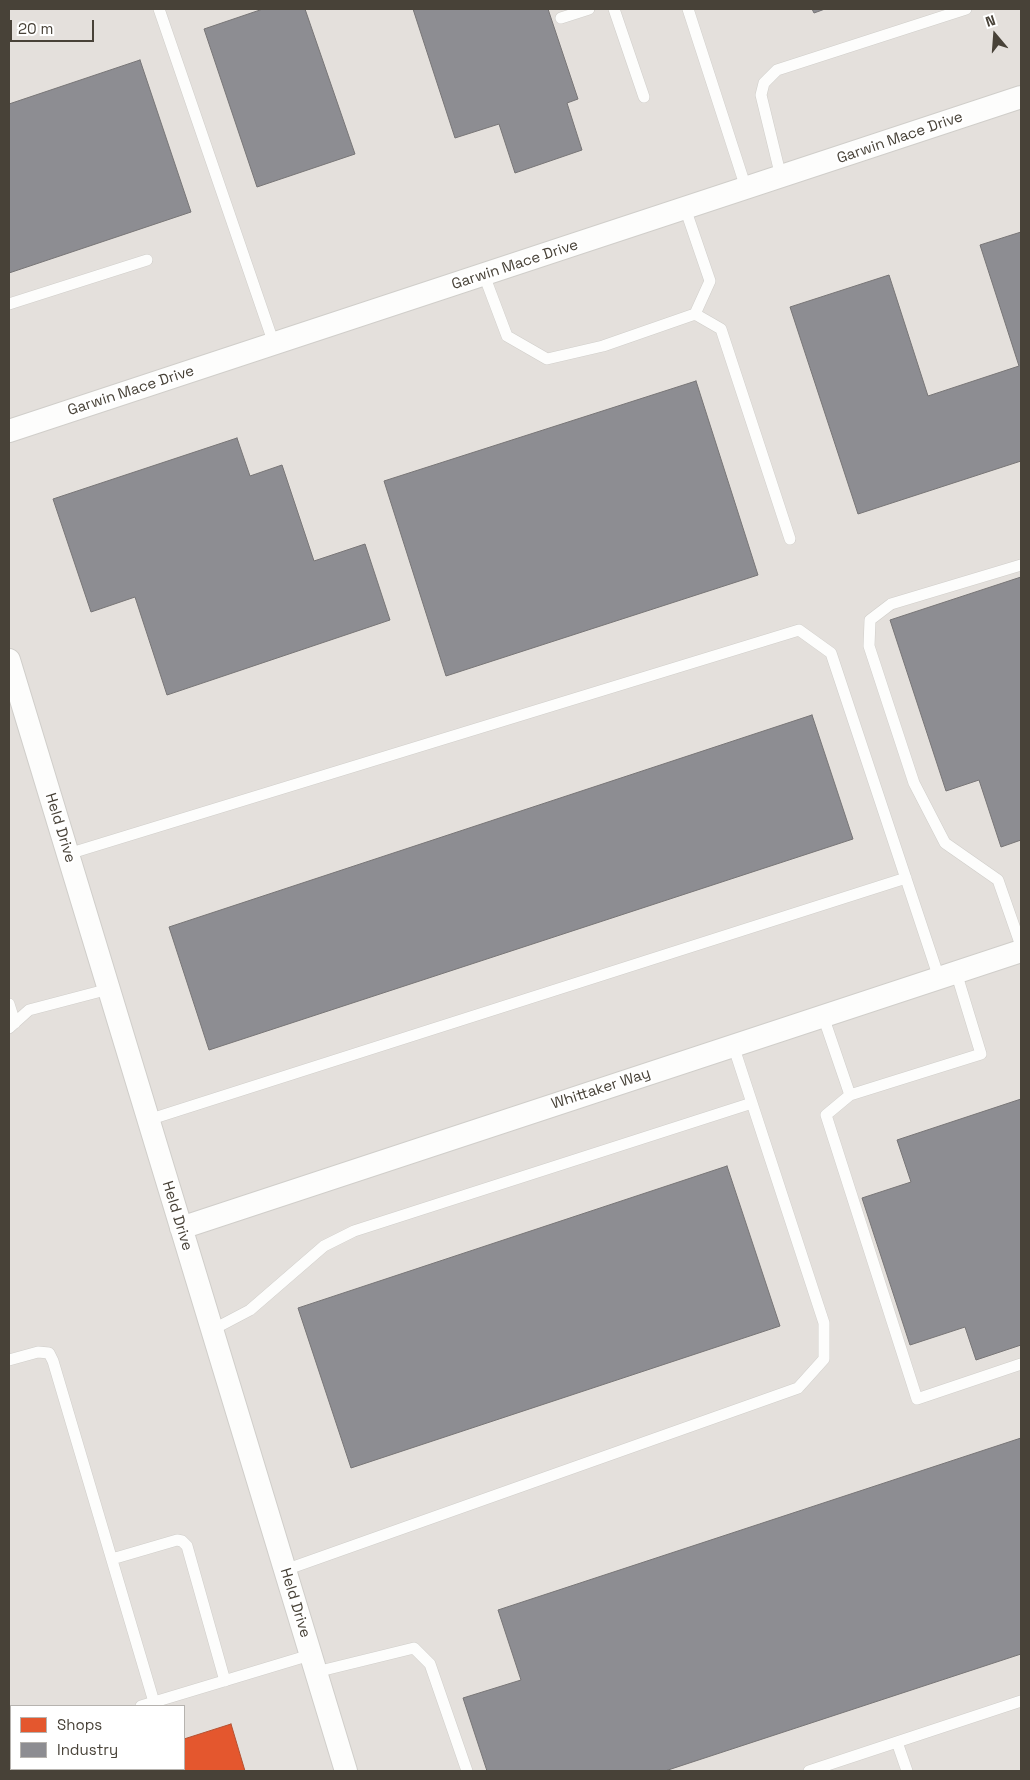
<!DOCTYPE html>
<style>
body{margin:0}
#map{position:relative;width:1030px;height:1780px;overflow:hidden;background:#f2f0ec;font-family:"Space Grotesk",sans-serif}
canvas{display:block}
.frame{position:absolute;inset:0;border:10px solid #484238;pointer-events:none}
.legend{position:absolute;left:10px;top:1705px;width:175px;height:65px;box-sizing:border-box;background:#fff;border:1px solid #b6b3af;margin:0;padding:6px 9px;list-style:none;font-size:15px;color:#484238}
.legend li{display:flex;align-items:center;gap:10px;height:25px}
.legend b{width:25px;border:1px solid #b6b3af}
.north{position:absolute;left:970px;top:10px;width:50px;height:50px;-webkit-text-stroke:4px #fff;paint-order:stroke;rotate:342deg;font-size:14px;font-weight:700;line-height:20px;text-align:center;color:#484238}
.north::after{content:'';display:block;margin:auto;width:18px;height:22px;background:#484238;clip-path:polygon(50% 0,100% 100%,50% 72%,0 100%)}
.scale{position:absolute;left:10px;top:20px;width:84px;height:22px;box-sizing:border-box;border:2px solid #484238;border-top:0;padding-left:6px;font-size:15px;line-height:18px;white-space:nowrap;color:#484238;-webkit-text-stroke:4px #fff;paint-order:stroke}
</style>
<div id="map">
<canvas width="1030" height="1780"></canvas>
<div class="frame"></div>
<ul class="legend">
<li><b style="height:14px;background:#e4572e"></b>Shops</li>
<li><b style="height:14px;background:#8d8d92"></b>Industry</li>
</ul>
<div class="north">N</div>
<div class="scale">20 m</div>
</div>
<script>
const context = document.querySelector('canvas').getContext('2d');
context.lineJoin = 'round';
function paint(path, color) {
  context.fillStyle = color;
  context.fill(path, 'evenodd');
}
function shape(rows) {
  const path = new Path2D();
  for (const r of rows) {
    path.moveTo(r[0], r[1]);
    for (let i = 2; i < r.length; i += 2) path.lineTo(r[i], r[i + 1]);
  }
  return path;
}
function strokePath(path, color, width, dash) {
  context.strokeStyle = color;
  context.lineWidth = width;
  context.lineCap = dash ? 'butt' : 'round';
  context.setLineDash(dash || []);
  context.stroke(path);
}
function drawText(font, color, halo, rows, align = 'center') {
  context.font = font + ' "Space Grotesk",sans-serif';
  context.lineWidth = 5;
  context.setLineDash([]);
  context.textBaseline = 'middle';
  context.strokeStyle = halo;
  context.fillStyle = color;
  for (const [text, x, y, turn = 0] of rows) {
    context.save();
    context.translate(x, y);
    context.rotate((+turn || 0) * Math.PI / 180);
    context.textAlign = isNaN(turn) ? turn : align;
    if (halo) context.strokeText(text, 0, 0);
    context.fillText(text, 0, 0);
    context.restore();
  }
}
const industrial = shape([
 [9,9,1021,9,1021,1771,9,1771],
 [11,1706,184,1706,184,1769,11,1769]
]);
const shops = shape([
 [231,1724,245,1771,75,1771,83,1769,184,1769,184,1739,231,1724]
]);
const industry = shape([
 [263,9,305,9,355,154,257,187,204,29,263,9],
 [413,9,548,9,578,99,567,103,582,150,515,173,499,124,455,138,413,9],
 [812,9,825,9,814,13,812,9],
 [140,60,191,212,9,273,9,104,140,60],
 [1021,232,1021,461,858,514,790,307,889,275,928,396,1019,366,980,245,1021,232],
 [696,381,758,575,446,676,384,481,696,381],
 [237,438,250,476,282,465,314,561,365,544,390,620,167,695,135,597,91,612,53,499,237,438],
 [1021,577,1021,840,1001,847,979,780,946,791,890,620,1021,577],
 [812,715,853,839,209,1050,169,927,812,715],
 [1021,1099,1021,1345,976,1360,965,1327,910,1345,862,1198,911,1182,897,1140,1021,1099],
 [727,1166,780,1326,351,1468,298,1308,727,1166],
 [1021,1438,1021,1654,665,1771,487,1771,463,1698,521,1680,498,1610,1021,1438]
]);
const service = shape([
 [159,9,274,344],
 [614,9,644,97],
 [688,9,746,188],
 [561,18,589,9],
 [781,177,761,95,764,83,777,70,966,9],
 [484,275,507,336,547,359,603,346,695,314,710,281,685,208],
 [9,304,147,260],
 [695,314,721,329,790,539],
 [1021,565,891,604,870,620,869,646,914,783,945,843,998,880,1021,946],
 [68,854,799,630,831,653,939,978],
 [956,972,981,1054,850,1095,826,1115,917,1399,1021,1364],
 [9,1004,15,1023],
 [823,1016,850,1095],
 [9,1028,29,1010,109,989],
 [148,1120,906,878],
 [212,1330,250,1310,324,1246,354,1231,752,1103],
 [9,1360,38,1352,49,1353,53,1361,154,1702],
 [112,1559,177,1540,182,1541,187,1546,225,1681],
 [285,1570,798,1388,824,1359,824,1323,733,1045],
 [316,1672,414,1648,430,1664,467,1771],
 [141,1706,310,1655],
 [897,1742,907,1771],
 [9,1746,11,1745],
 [809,1771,1021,1701]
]);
const minor = shape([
 [9,431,1021,97],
 [9,660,346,1771],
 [181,1228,1021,951]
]);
const streetNames = [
 ["Garwin Mace Drive",900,138,-19],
 ["Garwin Mace Drive",515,265,-18],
 ["Garwin Mace Drive",131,391,-18],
 ["Held Drive",60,828,73],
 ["Whittaker Way",601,1089,-18],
 ["Held Drive",177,1216,73],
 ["Held Drive",295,1603,73]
];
paint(industrial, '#e4e0dc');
paint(shops, '#e4572e');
strokePath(shops, '#b55131', 1);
paint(industry, '#8d8d92');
strokePath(industry, '#787677', 1);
strokePath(service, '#d0ceca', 12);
strokePath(minor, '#d0ceca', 24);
strokePath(service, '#fdfdfc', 11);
strokePath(minor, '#fdfdfc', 22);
drawText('15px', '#484238', '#fff', streetNames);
</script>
